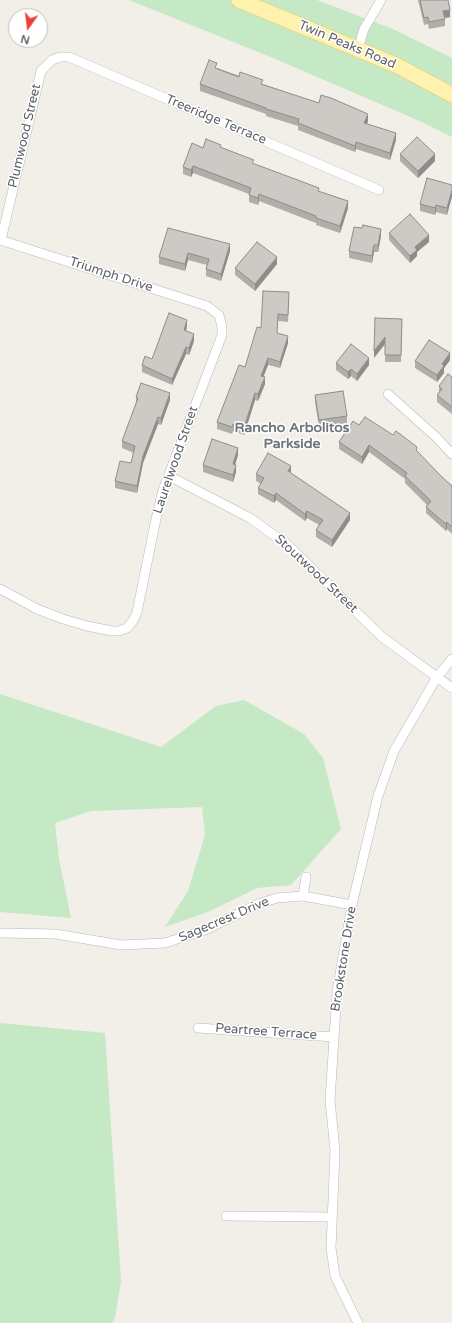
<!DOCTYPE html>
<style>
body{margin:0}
#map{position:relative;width:452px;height:1323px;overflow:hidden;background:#f1efe8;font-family:"Varela Round",sans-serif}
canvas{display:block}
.north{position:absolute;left:8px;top:8px;width:40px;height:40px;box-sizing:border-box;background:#fff;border:1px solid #bfc1c3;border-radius:50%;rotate:194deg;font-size:11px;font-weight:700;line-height:16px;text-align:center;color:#5f6368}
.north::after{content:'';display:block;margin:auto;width:14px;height:18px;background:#ea4335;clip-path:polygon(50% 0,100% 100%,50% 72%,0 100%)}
</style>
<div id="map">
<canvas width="452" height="1323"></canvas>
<div class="north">N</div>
</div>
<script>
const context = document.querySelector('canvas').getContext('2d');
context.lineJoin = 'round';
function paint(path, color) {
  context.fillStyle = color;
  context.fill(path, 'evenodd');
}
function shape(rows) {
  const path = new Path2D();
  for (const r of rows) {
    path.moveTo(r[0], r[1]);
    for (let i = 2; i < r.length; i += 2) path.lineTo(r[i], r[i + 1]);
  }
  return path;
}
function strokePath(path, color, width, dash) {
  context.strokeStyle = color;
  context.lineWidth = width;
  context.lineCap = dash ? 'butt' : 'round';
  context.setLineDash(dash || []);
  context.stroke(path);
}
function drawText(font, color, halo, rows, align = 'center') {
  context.font = font + ' "Varela Round",sans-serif';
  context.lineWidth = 3;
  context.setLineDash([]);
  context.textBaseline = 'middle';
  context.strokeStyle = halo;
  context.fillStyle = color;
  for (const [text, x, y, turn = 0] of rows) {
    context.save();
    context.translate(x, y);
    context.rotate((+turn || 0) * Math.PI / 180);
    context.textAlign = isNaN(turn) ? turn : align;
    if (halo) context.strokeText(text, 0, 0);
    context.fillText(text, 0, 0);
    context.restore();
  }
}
const green = shape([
 [129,0,317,0,393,29,452,58,452,137,422,122,273,58],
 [0,694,161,747,216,706,244,700,304,734,323,758,341,829,291,885,257,888,208,912,165,927,188,891,205,835,202,807,91,811,55,823,59,859,71,918,0,912],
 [0,1023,105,1033,121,1281,115,1317,112,1323,0,1323]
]);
const street = shape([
 [358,49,364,29,381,0],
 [0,240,207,306,219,315,222,327,222,335,163,490,156,519,137,612,133,621,127,628,119,631,112,631,87,626,63,619,37,609,0,589],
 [1,240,41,71,52,60,60,57,69,57,379,190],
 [388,394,436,437,452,454],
 [169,476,250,518,289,546,382,637,452,688],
 [303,896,306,877],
 [0,933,56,934,121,945,165,943,205,930,258,904,277,898,303,896,352,905],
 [198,1028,334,1037],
 [226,1216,332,1217],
 [358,1323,335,1276,331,1248,335,1151,330,1100,337,991,352,905,378,796,394,751,437,677,452,659]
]);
const primary = shape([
 [239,0,398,66,452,95]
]);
const wall = shape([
 [418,0,448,0,450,17,445,18,445,26,429,29,428,24,424,25],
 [217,68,368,121,367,124,396,140,390,160,356,149,355,152,298,130,298,126,266,116,266,114,200,91,200,84],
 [203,148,221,148,254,164,319,192,348,208,340,233,316,225,316,223,259,201,258,205,249,202,249,194,193,173,191,177,183,174,183,167],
 [400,154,435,161,418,178,400,161],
 [452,185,447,215,436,212,435,215,420,211,420,204],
 [168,228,230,251,221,281,206,276,206,269,207,265,188,260,185,271,159,264,159,257],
 [389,233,429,242,417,252,417,256,410,263,389,240],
 [381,236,378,252,374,252,372,263,349,258,349,251],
 [277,264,255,291,235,275,235,268],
 [289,299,288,322,278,321,277,333,288,343,280,368,268,365,264,376,265,384,258,401,255,400,244,435,233,431,232,434,217,429,217,422,245,367,261,328],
 [402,319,401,362,385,362,385,344,374,358],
 [187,327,186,331,194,341,189,355,186,354,172,385,142,372,142,365,152,359],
 [450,360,444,368,444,373,437,382,415,368,415,361],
 [336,363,369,365,357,381,351,376,348,379,336,370],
 [452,377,452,414,437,402,437,395,439,392,439,386],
 [315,395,347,416,347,423,319,427,315,402],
 [136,397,170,400,161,425,158,424,143,463,137,493,115,488,115,481,131,463,134,453,122,448,122,441,136,404],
 [359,425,417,452,441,476,452,486,452,534,447,529,446,531,426,513,426,507,427,505,405,483,405,479,369,452,362,464,339,449,339,442],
 [238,455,235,465,236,472,233,482,203,472,203,465],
 [291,473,350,520,332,547,316,537,316,530,319,525,307,518,305,521,276,500,274,503,258,494,258,488,261,484,256,481,256,474]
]);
const shadedWall = shape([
 [450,10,450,17,443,18,443,11],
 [368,114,368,121,364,130,364,123],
 [396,133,396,140,390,160,390,153],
 [356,142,356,149,355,152,355,146],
 [435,154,435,161,418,178,418,171],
 [193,166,193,173,191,177,191,170],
 [452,190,452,197,447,215,447,208],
 [259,194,259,201,258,205,258,198],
 [348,201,348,208,340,233,340,226],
 [436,205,436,212,435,215,435,208],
 [381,229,381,236,378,252,378,245],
 [429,235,429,242,417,252,417,256,410,263,410,256,415,247],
 [230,244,230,251,221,281,221,274],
 [374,245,374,252,372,263,372,256],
 [188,253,188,260,185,271,185,264],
 [277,257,277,264,255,291,255,284],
 [187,320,187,327,184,337,184,330],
 [194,334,194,341,189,355,189,348],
 [288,336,288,343,280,368,280,362],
 [385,337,385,344,374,358,374,351],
 [186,347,186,354,172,385,172,379],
 [450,353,450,360,444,368,444,373,437,382,437,375,442,364],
 [268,358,268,365,261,382,261,376],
 [369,358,369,365,357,381,357,374],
 [351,369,351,376,348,379,348,372],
 [265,377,265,384,258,401,258,394],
 [170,393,170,400,161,425,161,418],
 [255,393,255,400,244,435,244,428],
 [158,417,158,424,143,463,137,493,137,486,143,456],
 [369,445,369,452,362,464,362,457],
 [238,448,238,455,233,471,233,464],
 [236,465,236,472,233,482,233,475],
 [291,466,291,473,288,471],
 [276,493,276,500,274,503,274,496],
 [307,511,307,518,305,521,305,514],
 [350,513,350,520,332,547,332,540],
 [447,522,447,529,446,531,446,524]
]);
const building = shape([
 [420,0,448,0,450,10,443,11,445,19,429,22,428,17,424,18,420,0],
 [209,60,217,63,215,68,239,77,240,72,263,80,261,84,319,103,321,95,331,98,368,114,364,123,396,133,390,153,356,142,355,146,298,123,299,119,266,109,266,108,200,84,209,60],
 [417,137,435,154,418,171,400,154,417,137],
 [206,139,221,145,220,147,254,160,252,163,319,188,318,191,348,201,340,226,316,218,316,216,259,194,258,198,249,195,251,188,193,166,191,170,183,167,192,143,203,148,206,139],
 [427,178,452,185,452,190,447,208,436,205,435,208,420,204,427,178],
 [410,214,429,235,415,247,417,250,410,256,389,233,410,214],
 [363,225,381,229,378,245,374,245,372,256,349,251,354,227,362,228,363,225],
 [168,228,230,244,221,274,206,269,209,259,188,253,185,264,159,257,168,228],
 [257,242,277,257,255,284,235,268,257,242],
 [263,291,289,292,288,315,278,314,277,333,288,336,280,362,268,358,261,376,265,377,258,394,255,393,244,428,233,424,232,427,217,422,239,365,245,367,257,327,261,328,263,291],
 [169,313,187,320,184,330,194,334,189,348,186,347,172,379,142,365,145,356,152,359,169,313],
 [375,318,402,319,401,355,385,355,385,337,374,351,375,318],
 [429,340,450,353,442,364,444,366,437,375,415,361,429,340],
 [351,344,369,358,357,374,351,369,348,372,336,363,351,344],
 [448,374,452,377,452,407,437,395,442,389,439,386,448,374],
 [141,383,170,393,161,418,158,417,143,456,137,486,115,481,120,461,131,463,135,446,122,441,138,398,136,397,141,383],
 [343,391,347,416,319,420,315,395,343,391],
 [365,417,393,435,396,431,417,447,416,450,441,476,452,486,452,527,447,522,446,524,426,507,431,501,405,476,407,473,369,445,362,457,339,442,353,421,359,425,365,417],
 [212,439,238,448,233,464,236,465,233,475,203,465,212,439],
 [268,453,291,466,288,471,350,513,332,540,316,530,323,520,307,511,305,514,276,493,274,496,258,488,264,478,256,474,268,453]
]);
const streetNames = [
 ["Twin Peaks Road",347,45,23],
 ["Treeridge Terrace",216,120,23],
 ["Plumwood Street",25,136,-77],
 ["Triumph Drive",111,275,18],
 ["Laurelwood Street",176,460,-71],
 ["Stoutwood Street",316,574,43],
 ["Sagecrest Drive",224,920,-23],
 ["Brookstone Drive",344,959,-81],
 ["Peartree Terrace",266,1032,4]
];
const neighbourhoodNames = [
 ["Rancho Arbolitos",292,428],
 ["Parkside",292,444]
];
paint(green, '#c5e8c5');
strokePath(street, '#b5b8bc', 10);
strokePath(primary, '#f2c960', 16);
strokePath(street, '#fff', 9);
strokePath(primary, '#fff2af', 15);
paint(wall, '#afaea9');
paint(shadedWall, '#8f8d8a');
paint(building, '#cccac5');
strokePath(building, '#8f8d8a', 1);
drawText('13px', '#5f6368', '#fff', streetNames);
drawText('bold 14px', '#70757a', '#fff', neighbourhoodNames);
</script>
